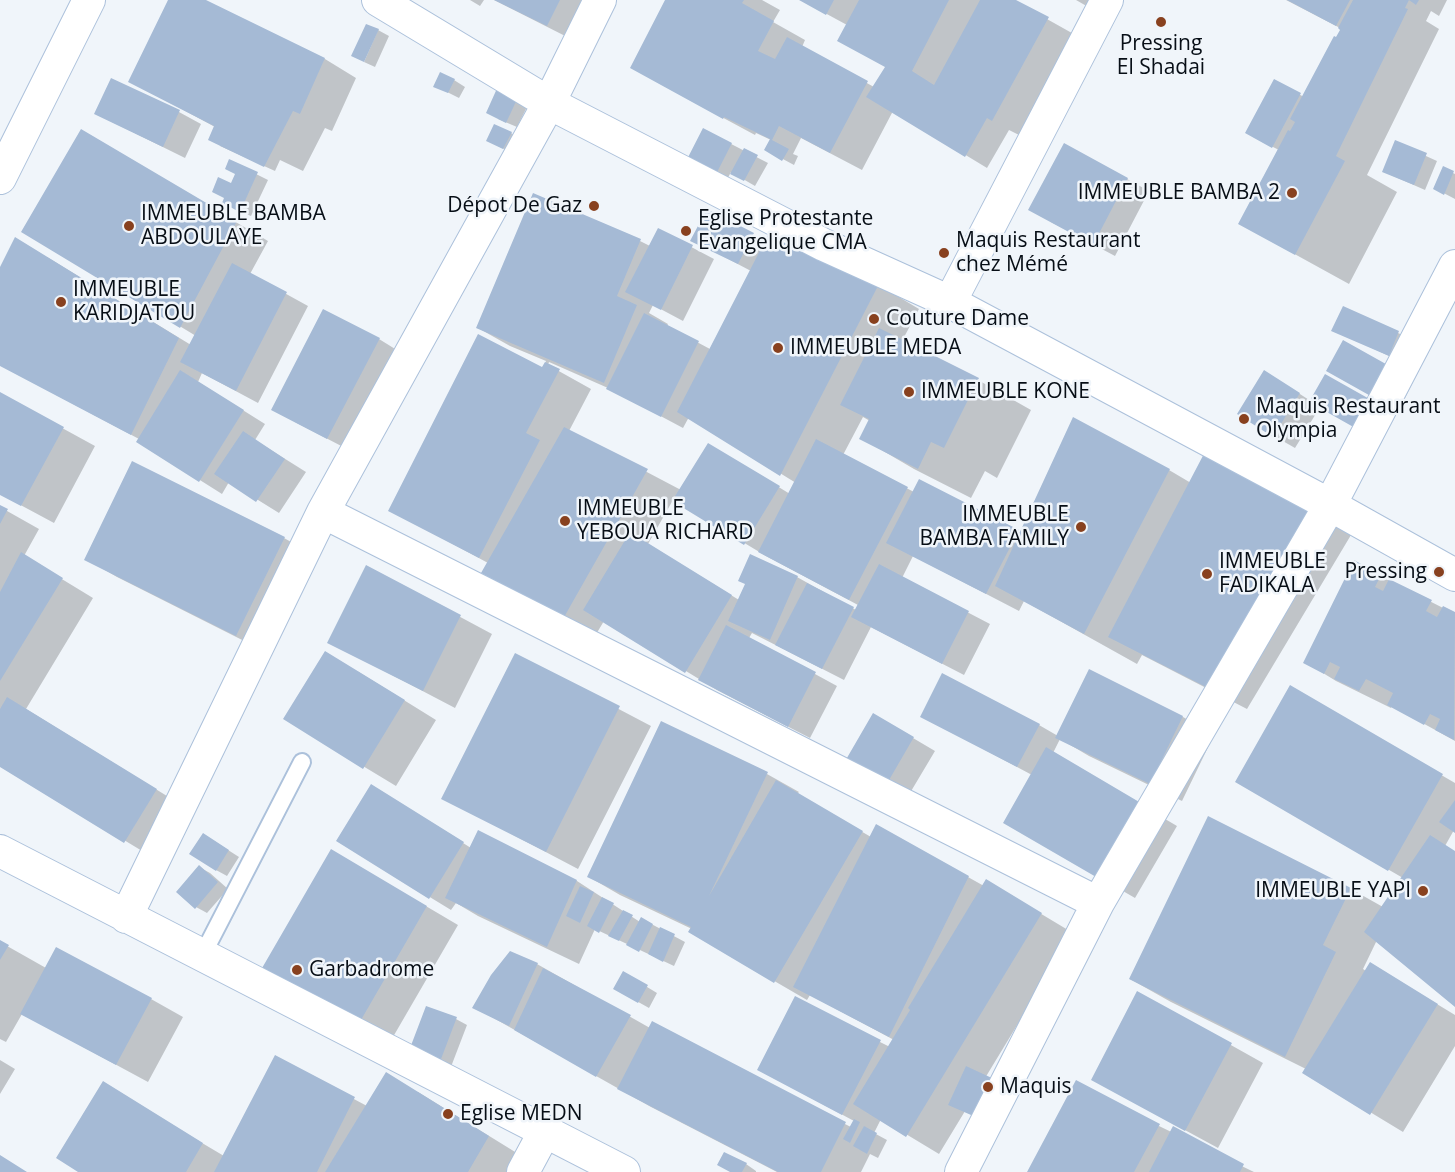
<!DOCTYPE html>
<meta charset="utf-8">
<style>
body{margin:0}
canvas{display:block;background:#f0f5fa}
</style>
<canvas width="1455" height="1172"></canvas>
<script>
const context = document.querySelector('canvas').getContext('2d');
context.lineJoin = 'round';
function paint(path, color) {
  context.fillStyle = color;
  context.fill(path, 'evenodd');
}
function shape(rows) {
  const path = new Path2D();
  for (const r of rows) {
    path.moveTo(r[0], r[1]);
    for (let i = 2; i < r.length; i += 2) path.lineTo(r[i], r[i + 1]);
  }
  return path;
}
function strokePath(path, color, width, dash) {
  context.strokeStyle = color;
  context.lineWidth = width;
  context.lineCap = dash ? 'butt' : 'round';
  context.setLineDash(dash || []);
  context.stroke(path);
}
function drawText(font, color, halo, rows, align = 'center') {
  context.font = font + ' "Open Sans",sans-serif';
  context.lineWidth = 5;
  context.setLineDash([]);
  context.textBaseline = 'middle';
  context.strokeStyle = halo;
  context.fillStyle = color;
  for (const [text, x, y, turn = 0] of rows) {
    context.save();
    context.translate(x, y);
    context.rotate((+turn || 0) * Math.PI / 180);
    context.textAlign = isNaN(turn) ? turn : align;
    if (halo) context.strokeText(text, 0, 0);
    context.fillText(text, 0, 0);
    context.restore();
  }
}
const shadow = shape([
 [170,0,203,0,325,59,356,78,332,131,325,128,303,171,280,160,275,171,220,146,215,127,130,81],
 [470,0,484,0,480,6],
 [494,0,600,0,579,43],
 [667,0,762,0,780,10,773,22,805,40,802,47,874,87,886,67,847,25,801,0,1013,0,1079,37,1025,138,1009,130,987,168,893,111,862,170,801,138,793,154,798,156,794,165,766,150,771,140,756,133,755,135,664,86],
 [1076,0,1093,0,1090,8],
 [1286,0,1447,0,1439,16,1431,11,1426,21,1439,29,1367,175,1397,192,1349,284,1240,224,1279,150,1257,139,1275,81,1304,97,1342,29],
 [378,30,389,36,375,67,364,62],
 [454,80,465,87,459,98,435,86],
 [500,86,530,101,517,127,498,119],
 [179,112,201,124,185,158,96,114],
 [704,130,768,163,755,186,731,172,721,191],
 [81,131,268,241,250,274,308,306,258,403,202,373,198,382,265,424,255,440,306,472,279,513,229,482,222,494,138,441,139,439,0,365,0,270,47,257,191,345,196,336,23,231],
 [511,133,521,140,514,154,498,146],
 [1395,142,1437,161,1425,190,1384,172],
 [230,161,268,180,251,216,234,209,226,198,237,174],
 [1443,168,1455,174,1455,199,1434,188],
 [1127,179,1149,191,1115,256,1051,222],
 [707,211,766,242,879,285,919,309,902,341,978,380,1031,410,997,478,985,471,971,498,914,469,861,438,870,421,863,417,843,455,914,492,919,481,1021,533,1169,470,1191,483,1208,450,1351,535,1247,709,1142,655,1137,664,1024,601,1019,611,913,556,902,578,990,624,964,675,871,627,844,680,752,633,749,638,837,686,810,738,717,690,604,621,595,636,483,573,488,563,390,510,543,369,546,361,510,346,478,328,640,241,650,246,659,230,714,259,683,321,653,305,649,313,668,324,667,326,710,349,751,271,692,240],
 [549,362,608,388,683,428,689,417,796,483,790,494,730,457,681,490,569,431,591,389,548,365],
 [673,500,766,556,858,605,856,610,797,577,739,600,648,544],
 [1343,308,1409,338,1400,361,1333,330],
 [379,339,400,352,349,450,295,422],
 [1343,343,1413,382,1399,410,1349,383],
 [1286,385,1320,407,1295,448,1274,436],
 [0,394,95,446,54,523,0,494],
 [0,507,39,529,24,556,93,598,26,709,188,809,157,860,0,765],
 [284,538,316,556,268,653,117,577,86,559],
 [367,567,492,634,455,708,329,642],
 [1380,576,1455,614,1455,741,1392,706,1391,708,1336,681,1305,662],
 [516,655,651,726,578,869,443,798],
 [357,671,436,720,396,786,285,719],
 [1089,671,1183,717,1214,735,1182,801,1089,756,1060,739,1053,753,1177,826,1135,898,1005,823,1032,775,944,728,1039,725,1058,736],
 [1290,687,1455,783,1455,831,1454,830,1445,846,1455,852,1455,1005,1377,940,1363,969,1366,971,1371,964,1455,1015,1455,1046,1403,1132,1304,1072,1306,1069,1171,1002,1130,979,1208,818,1351,889,1383,907,1403,878,1237,782],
 [874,715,935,751,907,798,846,763],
 [767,774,799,792,797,794,871,837,877,826,984,886,1018,900,1073,933,939,1154,881,1119,874,1133,887,1140,878,1158,870,1154,861,1172,777,1172,651,1107,474,1007,537,964,650,1028,851,1127,854,1121,759,1070,880,1042,890,1047,894,1040,810,995,807,1000,690,932,692,929,620,895,589,877],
 [393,799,471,848,479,832,577,881,640,922,642,919,685,942,674,966,595,929,579,964,478,916,456,903,451,910,338,841],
 [214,841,239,857,227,876,216,870],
 [199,867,210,873,228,889,207,913,196,907],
 [363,869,458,925,386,1049,260,975],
 [0,942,46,968,151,999,183,1017,148,1082,22,1014,6,1042,0,1039],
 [624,973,657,993,649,1008,615,989],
 [1138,993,1263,1063,1218,1148,1124,1097],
 [456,1019,467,1025,449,1072,420,1061],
 [275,1057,367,1106,418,1092,520,1155,510,1172,81,1172,133,1102,224,1156],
 [0,1060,15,1069,0,1094],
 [1159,1126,1254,1172,1029,1172],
 [746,1164,756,1171,756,1172,732,1172]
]);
const building = shape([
 [168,0,206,0,325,58,300,114,293,111,264,167,208,140,214,126,128,82],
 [494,0,560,0,547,26],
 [665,0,744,0,742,3,774,21,758,51,775,59,787,37,868,81,830,153,779,126,772,140,789,149,782,161,764,150,770,139,724,117,723,119,630,68],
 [799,0,834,0,826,15],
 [859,0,949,0,912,71,934,85,980,0,1016,0,1049,17,992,121,987,118,965,157,866,97,885,67,837,41],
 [1287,0,1350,0,1336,26],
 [1353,0,1419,0,1416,5,1409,0,1405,8,1408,9,1336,156,1345,161,1295,255,1238,224,1288,130,1290,131,1295,122,1290,119,1334,36,1336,37,1340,30,1338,28],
 [366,24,379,29,364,62,351,56],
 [440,72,455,79,448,93,433,87],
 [111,78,180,110,163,147,94,114],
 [1274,79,1301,93,1272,148,1245,133],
 [499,84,520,93,506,123,486,113],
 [494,124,512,132,503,149,486,141],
 [703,128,732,143,710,186,681,171],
 [81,129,237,221,180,328,21,232],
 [1395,140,1427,153,1414,185,1382,172],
 [1064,143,1128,178,1093,245,1028,210],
 [744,148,758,155,744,181,730,174],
 [229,159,258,172,240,212,222,203,224,198,212,192,218,177,231,183,235,174,225,169],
 [1443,166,1454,171,1444,195,1433,189],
 [533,193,641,239,617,296,637,305,604,383,476,328],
 [707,209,754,233,738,264,690,241],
 [658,228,693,245,661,310,625,292],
 [770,231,879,284,780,476,677,412],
 [15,237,179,338,131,435,0,366,0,267],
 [232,263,287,292,236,391,180,362],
 [1343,306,1399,331,1389,356,1331,331],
 [323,309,380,338,327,439,271,410],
 [644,313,699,341,661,417,606,389],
 [879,328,979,378,944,448,931,442,918,469,859,439,869,419,840,405],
 [478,334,542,367,545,362,560,369,526,433,540,440,479,558,388,511],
 [1343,340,1393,368,1376,399,1326,371],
 [180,370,244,410,199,482,136,442],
 [1264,370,1300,393,1273,437,1237,414],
 [1325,374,1373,401,1357,429,1309,402],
 [0,392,64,427,21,506,0,495],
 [1073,417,1170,469,1084,634,995,586],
 [564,427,648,469,563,619,481,573],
 [243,431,285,459,256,502,214,474],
 [816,439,908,487,849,600,758,552],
 [708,443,780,486,744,545,672,501],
 [1207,448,1311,510,1206,687,1108,637],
 [132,461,285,537,236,636,84,560],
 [919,479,1019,530,986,594,886,543],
 [0,505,8,509,0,524],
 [630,532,732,595,685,673,583,610],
 [21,552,63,578,0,681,0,592],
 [750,554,798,576,770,640,728,621,745,584,738,581],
 [1354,560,1381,575,1375,587,1383,591,1389,579,1432,600,1426,611,1437,617,1443,606,1455,612,1454,740,1435,730,1440,719,1430,714,1424,725,1387,705,1393,693,1366,679,1359,691,1334,679,1340,667,1330,662,1324,674,1303,663],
 [879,564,969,611,942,664,851,617],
 [366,565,461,615,423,691,327,643],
 [807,583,854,607,822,669,775,645],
 [726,625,816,672,788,727,698,680],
 [325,651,405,700,363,769,283,719],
 [515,653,620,706,546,852,441,799],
 [1089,669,1183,716,1150,784,1055,738],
 [942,673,1040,724,1017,767,920,717],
 [1290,685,1443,774,1388,871,1235,782],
 [7,697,157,789,124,843,0,767,0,709],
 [873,713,914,737,885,787,844,763],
 [661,721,768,772,709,896,776,780,863,831,774,983,688,932,691,927,587,877],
 [1046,747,1146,806,1103,881,1003,823],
 [371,784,464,842,429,899,336,841],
 [1455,800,1455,833,1439,822],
 [1208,816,1351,888,1323,945,1336,952,1285,1057,1129,979],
 [876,824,969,876,889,1037,793,987],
 [478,830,577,880,547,947,445,898],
 [203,833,229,850,216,871,189,854],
 [1430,835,1455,851,1455,1007,1364,932],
 [331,849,427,906,354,1032,258,975],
 [199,865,218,882,195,909,176,892],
 [986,879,1042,913,906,1137,853,1104,910,1010,908,1008],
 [580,886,594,892,580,923,566,916],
 [602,897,614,903,599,933,587,926],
 [623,910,633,915,619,941,608,936],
 [641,917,653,924,639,952,626,945],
 [660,927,675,934,663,962,648,954],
 [0,940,9,945,0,960],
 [56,947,152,998,116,1065,20,1014],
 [510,951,538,963,509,1026,472,1008,491,975],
 [1370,962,1438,1004,1370,1115,1302,1073],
 [543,968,631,1015,596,1077,514,1030],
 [623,971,648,985,638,1003,613,989],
 [1137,991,1232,1043,1185,1131,1091,1080],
 [795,996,881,1040,842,1115,757,1070],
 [426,1006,457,1017,438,1067,407,1056],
 [652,1021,846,1122,821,1172,778,1172,617,1089],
 [275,1055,355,1097,317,1172,214,1172],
 [966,1066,994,1079,978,1118,948,1105],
 [386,1072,489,1136,468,1172,325,1172],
 [1076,1080,1160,1124,1134,1172,1027,1172],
 [103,1081,203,1143,186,1172,78,1172,56,1158],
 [854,1119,860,1122,850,1143,843,1139],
 [864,1126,877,1133,867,1154,853,1146],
 [1173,1126,1244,1164,1240,1172,1149,1172],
 [724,1152,747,1163,742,1172,730,1172,717,1165],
 [0,1155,27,1172,0,1172]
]);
const lane = shape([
 [202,956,302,762]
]);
const street = shape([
 [378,0,549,103,824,245,950,302,1330,505,1455,575],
 [0,178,89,0],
 [950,302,1107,0],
 [323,512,1098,903],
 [0,851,624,1172],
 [126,917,323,512,549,103,600,0],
 [523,1172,545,1131],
 [961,1172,1098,903,1330,505,1455,266]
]);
const markers = [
 [1161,22,6,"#88411f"],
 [1292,193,6,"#88411f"],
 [594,206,6,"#88411f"],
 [129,226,6,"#88411f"],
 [686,231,6,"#88411f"],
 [944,253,6,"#88411f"],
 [61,302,6,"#88411f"],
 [874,319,6,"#88411f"],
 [778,348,6,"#88411f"],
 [909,392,6,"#88411f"],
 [1244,419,6,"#88411f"],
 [565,521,6,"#88411f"],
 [1081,527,6,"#88411f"],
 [1439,572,6,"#88411f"],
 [1207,574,6,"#88411f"],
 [1423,891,6,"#88411f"],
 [297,970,6,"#88411f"],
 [988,1087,6,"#88411f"],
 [448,1114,6,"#88411f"]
];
const poiNames = [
 ["Pressing",1161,44,"center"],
 ["El Shadai",1161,68,"center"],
 ["IMMEUBLE BAMBA 2",1280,193,"right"],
 ["Dépot De Gaz",582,206,"right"],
 ["IMMEUBLE BAMBA",141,214],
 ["ABDOULAYE",141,238],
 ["Eglise Protestante",698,219],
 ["Evangelique CMA",698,243],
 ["Maquis Restaurant",956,241],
 ["chez Mémé",956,265],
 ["IMMEUBLE",73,290],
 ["KARIDJATOU",73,314],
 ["Couture Dame",886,319],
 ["IMMEUBLE MEDA",790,348],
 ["IMMEUBLE KONE",921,392],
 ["Maquis Restaurant",1256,407],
 ["Olympia",1256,431],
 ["IMMEUBLE",577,509],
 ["YEBOUA RICHARD",577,533],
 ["IMMEUBLE",1069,515,"right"],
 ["BAMBA FAMILY",1069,539,"right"],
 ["IMMEUBLE",1219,562],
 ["FADIKALA",1219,586],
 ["Pressing",1427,572,"right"],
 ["IMMEUBLE YAPI",1411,891,"right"],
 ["Garbadrome",309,970],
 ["Maquis",1000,1087],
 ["Eglise MEDN",460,1114]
];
paint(shadow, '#0003');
paint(building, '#a5bad5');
strokePath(lane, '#acc1db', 20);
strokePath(street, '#acc1db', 34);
strokePath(lane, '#fff', 16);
strokePath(street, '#fff', 32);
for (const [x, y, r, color] of markers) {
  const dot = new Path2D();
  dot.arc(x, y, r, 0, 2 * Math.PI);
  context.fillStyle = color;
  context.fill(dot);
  strokePath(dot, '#f0f5fa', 2);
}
drawText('21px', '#070e16', '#f0f5fa', poiNames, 'left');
</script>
